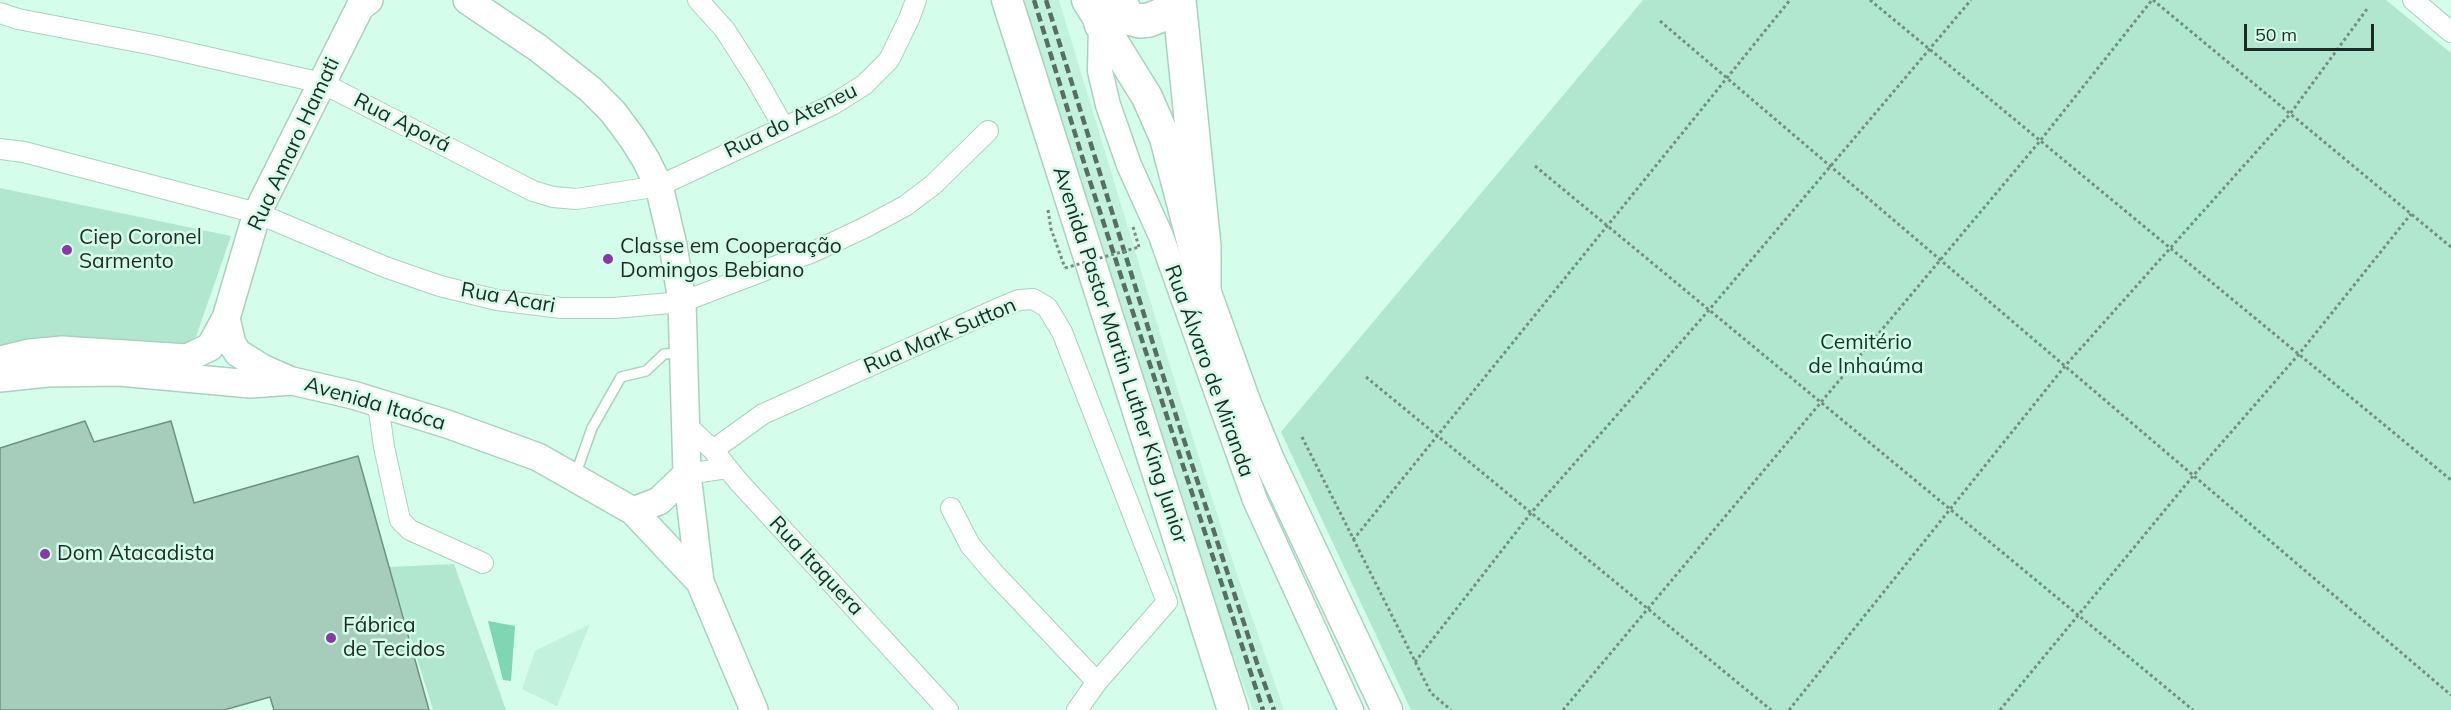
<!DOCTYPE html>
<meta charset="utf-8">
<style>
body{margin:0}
#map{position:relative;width:2451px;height:710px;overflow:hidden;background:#d5fdeb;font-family:Mulish,sans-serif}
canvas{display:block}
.scale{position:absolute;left:2244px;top:24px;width:130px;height:27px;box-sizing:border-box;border:3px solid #1c2c25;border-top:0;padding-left:8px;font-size:18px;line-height:21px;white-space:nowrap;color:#1c2c25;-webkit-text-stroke:4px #d5fdeb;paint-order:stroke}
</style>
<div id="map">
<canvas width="2451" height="710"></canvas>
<div class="scale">50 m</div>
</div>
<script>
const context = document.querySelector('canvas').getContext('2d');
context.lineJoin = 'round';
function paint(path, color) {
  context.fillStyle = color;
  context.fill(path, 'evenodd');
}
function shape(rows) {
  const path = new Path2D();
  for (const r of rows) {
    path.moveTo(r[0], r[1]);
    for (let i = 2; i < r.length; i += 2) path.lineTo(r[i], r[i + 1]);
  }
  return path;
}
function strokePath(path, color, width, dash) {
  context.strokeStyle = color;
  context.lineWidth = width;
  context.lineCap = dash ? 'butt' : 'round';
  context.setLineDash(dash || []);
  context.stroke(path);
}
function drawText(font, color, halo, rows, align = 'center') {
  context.font = font + ' Mulish,sans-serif';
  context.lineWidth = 5;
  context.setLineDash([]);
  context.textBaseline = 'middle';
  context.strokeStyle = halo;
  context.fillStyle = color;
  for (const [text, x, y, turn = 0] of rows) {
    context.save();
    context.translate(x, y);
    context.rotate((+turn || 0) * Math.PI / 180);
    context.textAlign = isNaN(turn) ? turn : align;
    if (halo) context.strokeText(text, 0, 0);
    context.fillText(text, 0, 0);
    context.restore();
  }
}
const built = shape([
 [1024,0,1059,0,1166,353,1225,539,1284,710,1253,710,1225,633,1145,394],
 [590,624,557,706,522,689,535,651]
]);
const green = shape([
 [1643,0,2386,0,2451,53,2451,710,1411,710,1281,432],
 [0,188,231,236,190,354,0,367],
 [454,564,506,710,433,710,389,567]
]);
const water = shape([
 [488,621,515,626,511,681,503,680]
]);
const building = shape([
 [85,421,94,442,171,421,194,503,358,456,429,710,274,710,270,697,224,710,0,710,0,448,85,421]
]);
const path = shape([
 [1870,0,2451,480],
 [2153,0,2451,247],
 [1660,21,2451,695],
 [1535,166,2193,710],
 [1048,210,1051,229,1065,268],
 [1133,227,1139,247],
 [1366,377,1771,710],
 [1302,437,1431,693,1451,710],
 [1353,540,1790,0],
 [1415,662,1531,513,1709,310,1971,0],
 [1563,710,2040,141,2152,0],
 [1789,710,2065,366,2290,114,2367,9],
 [2000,710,2193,476,2299,354,2411,214]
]);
const service = shape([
 [575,476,592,428,621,377,646,371,664,354,681,353]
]);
const minor = shape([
 [698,0,725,30,755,77,783,126],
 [2413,0,2451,32],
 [0,13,18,19,154,45,322,83,533,191,553,197,576,199,659,186,832,105,864,85,889,60,909,19,916,0],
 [0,149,24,152,257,213,385,267,440,286,497,300,561,308,614,308,682,302,813,252,864,228,905,206,933,185,988,131],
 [378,404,384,447,400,520,410,530,483,563],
 [684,423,713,450,738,481,948,710],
 [713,450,763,414,997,309,1019,300,1033,299,1047,307,1062,332,1167,602,1097,682,1077,710],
 [687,474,727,468],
 [951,508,970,545,992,571,1097,682]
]);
const tertiary = shape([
 [1101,24,1100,71,1108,105,1129,165,1161,236,1255,500,1351,710]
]);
const secondary = shape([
 [467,0,538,48,590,89,613,112,633,139,646,160,659,186,673,245,682,302,687,474,700,582,754,710],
 [226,318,232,344,238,353,262,368,289,380],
 [0,360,30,353,62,350,187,358,210,347,226,318,257,213,360,7,369,0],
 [0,378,47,373,119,372,251,384,292,381,353,395,447,424,538,457,633,511,700,582],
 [633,511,659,501,687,474]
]);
const primary = shape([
 [1007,0,1233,710],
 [1087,0,1147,97,1165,138,1204,287,1246,404,1269,460,1387,710]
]);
const motorway = shape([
 [1119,0,1126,14,1132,19,1140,21,1149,20,1164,14,1179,0],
 [1179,0,1204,246,1204,287],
 [1101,24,1106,0]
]);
const rail = shape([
 [1034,0,1085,166,1263,710],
 [1046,0,1165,382,1257,663,1274,710]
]);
const pathBridge = shape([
 [1065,268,1139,247]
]);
const markers = [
 [67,250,6,"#8a38a6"],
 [608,259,6,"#8a38a6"],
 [45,554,6,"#8a38a6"],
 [331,638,6,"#8a38a6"]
];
const streetNames = [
 ["Rua do Ateneu",791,121,-26],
 ["Rua Aporá",402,123,27],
 ["Rua Amaro Hamati",294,144,-65],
 ["Rua Acari",508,298,10],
 ["Rua Mark Sutton",940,336,-23],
 ["Avenida Pastor Martin Luther King Junior",1120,355,72],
 ["Rua Álvaro de Miranda",1209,371,70],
 ["Avenida Itaóca",375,404,16],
 ["Rua Itaquera",816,566,47]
];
const poiNames = [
 ["Ciep Coronel",79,238],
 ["Sarmento",79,262],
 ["Classe em Cooperação",620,247],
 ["Domingos Bebiano",620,271],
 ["Dom Atacadista",57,554],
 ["Fábrica",343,626],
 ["de Tecidos",343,650]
];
const parkNames = [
 ["Cemitério",1866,343],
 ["de Inhaúma",1866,367]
];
paint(built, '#c2f2dd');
paint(green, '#b1e7cf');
paint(water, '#7ed6b2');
paint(building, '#a6cdbc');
strokePath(building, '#6d9282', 1.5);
strokePath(service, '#aad1bf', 12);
strokePath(minor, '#aad1bf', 22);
strokePath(tertiary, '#aad1bf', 27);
strokePath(secondary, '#aad1bf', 30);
strokePath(primary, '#aad1bf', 33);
strokePath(motorway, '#aad1bf', 36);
strokePath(path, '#738e82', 3, [3, 3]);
strokePath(service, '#fff', 9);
strokePath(minor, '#fff', 20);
strokePath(tertiary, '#fff', 24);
strokePath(secondary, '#fff', 27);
strokePath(primary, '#fff', 30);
strokePath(motorway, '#fff', 33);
strokePath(rail, '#566e63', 4.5, [9, 4.5]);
strokePath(pathBridge, '#738e82', 3, [3, 3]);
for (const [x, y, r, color] of markers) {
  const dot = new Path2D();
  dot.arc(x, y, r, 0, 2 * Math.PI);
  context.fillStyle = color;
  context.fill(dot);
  strokePath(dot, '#d5fdeb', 2);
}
drawText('21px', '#1c2c25', '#d5fdeb', streetNames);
drawText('21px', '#1c2c25', '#d5fdeb', poiNames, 'left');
drawText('21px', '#10382a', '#d5fdeb', parkNames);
</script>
